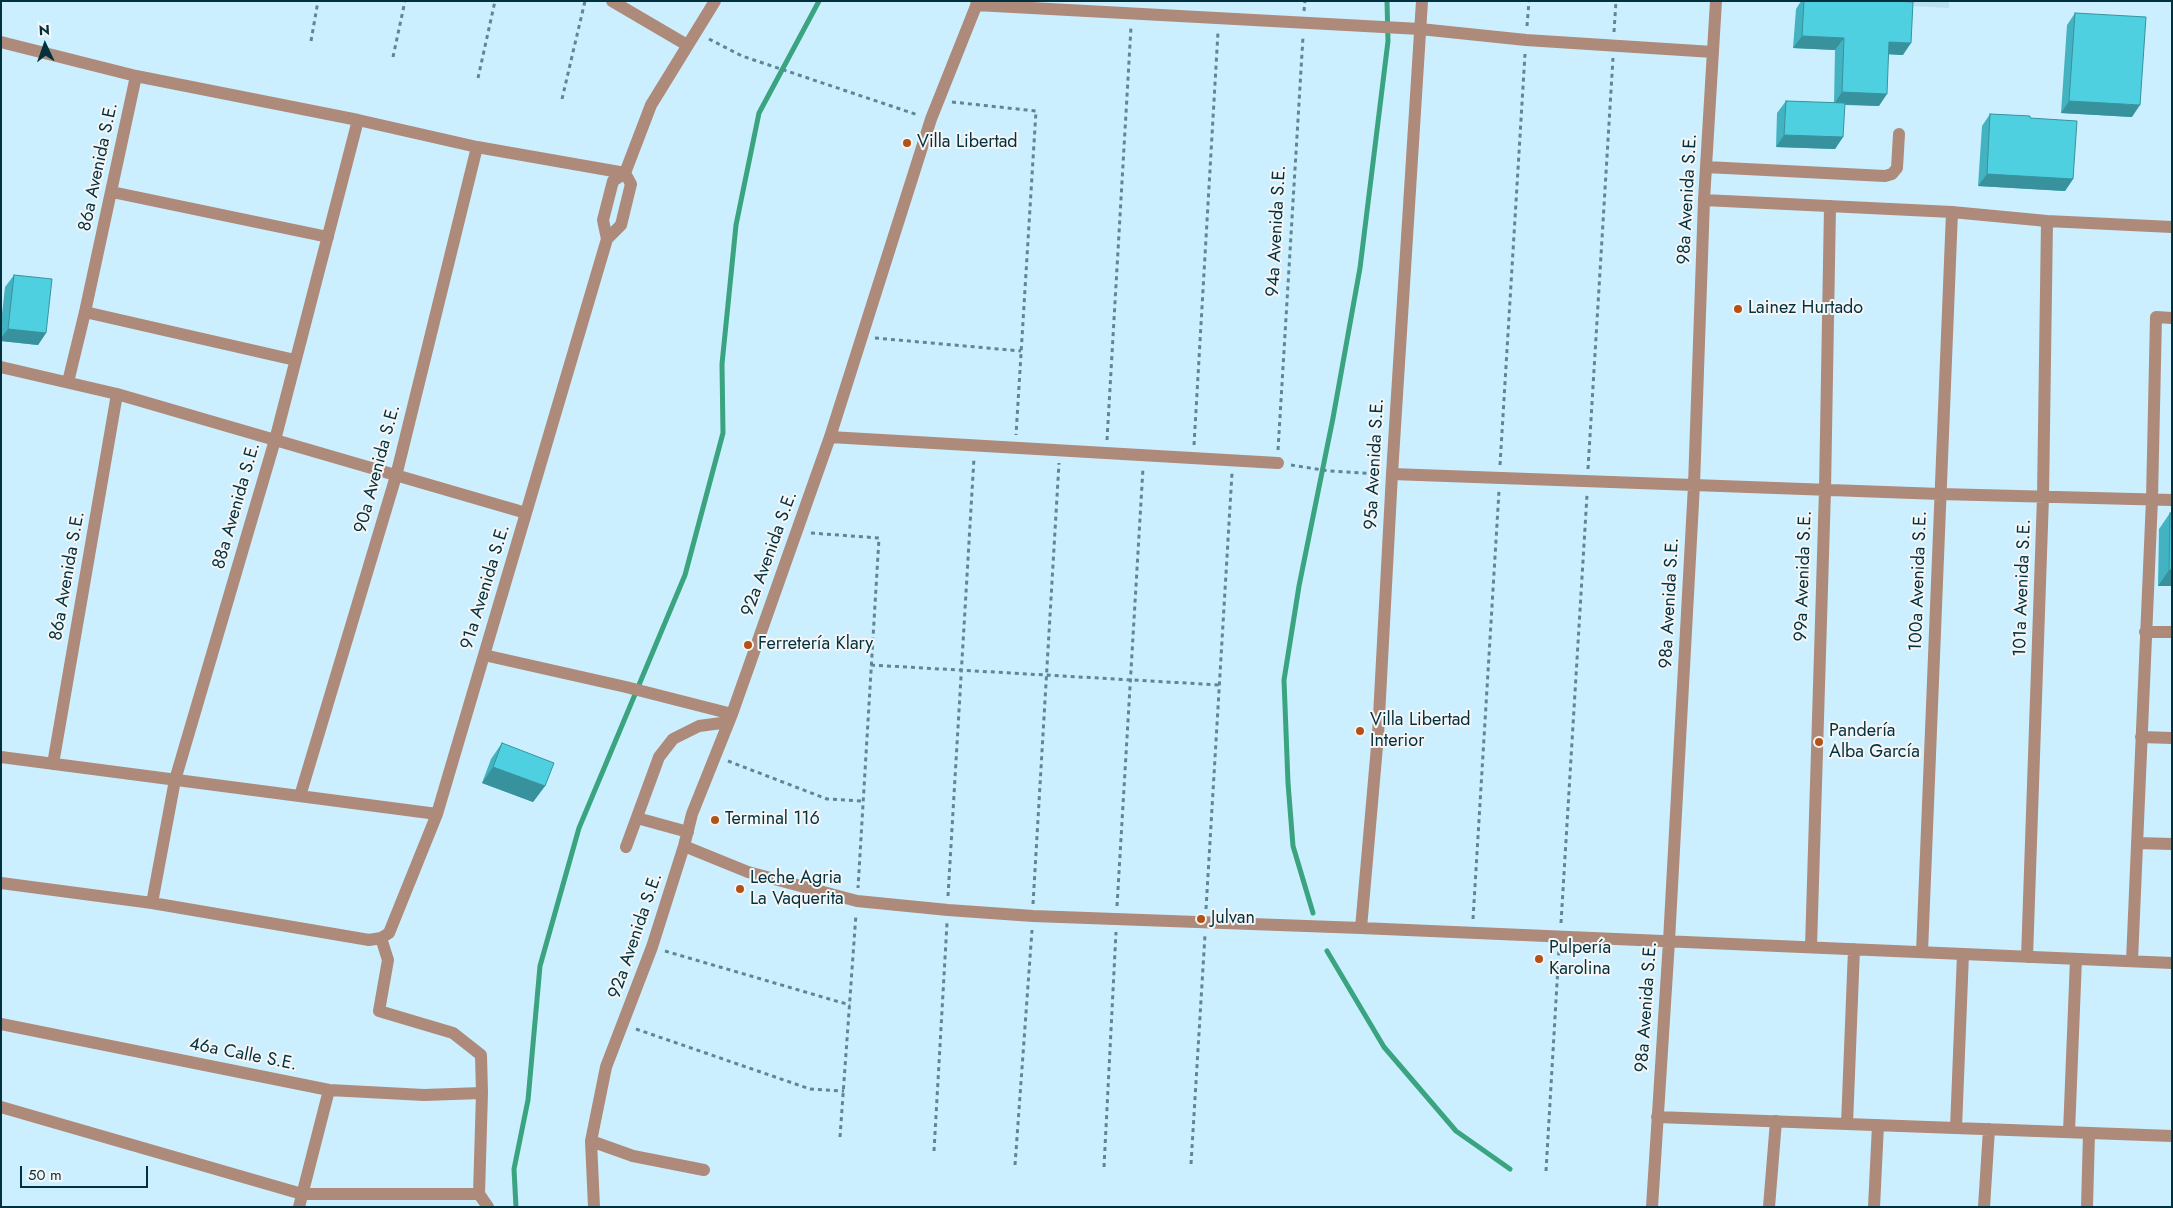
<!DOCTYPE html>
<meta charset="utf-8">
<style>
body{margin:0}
#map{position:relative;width:2173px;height:1208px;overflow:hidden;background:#cbeffe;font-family:Jost,sans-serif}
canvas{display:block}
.frame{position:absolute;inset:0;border:2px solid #01303f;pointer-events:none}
.north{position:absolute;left:20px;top:20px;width:50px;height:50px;-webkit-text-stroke:4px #f5f5f5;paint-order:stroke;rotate:357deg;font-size:14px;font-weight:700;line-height:20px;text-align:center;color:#01303f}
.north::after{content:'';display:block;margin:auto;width:18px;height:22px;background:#01303f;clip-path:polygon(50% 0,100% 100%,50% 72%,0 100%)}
.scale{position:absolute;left:20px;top:1166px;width:128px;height:22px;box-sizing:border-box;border:2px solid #01303f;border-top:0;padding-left:6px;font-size:15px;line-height:18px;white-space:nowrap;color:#01303f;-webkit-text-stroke:4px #f5f5f5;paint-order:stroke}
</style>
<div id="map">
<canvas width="2173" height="1208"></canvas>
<div class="frame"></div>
<div class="north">N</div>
<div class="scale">50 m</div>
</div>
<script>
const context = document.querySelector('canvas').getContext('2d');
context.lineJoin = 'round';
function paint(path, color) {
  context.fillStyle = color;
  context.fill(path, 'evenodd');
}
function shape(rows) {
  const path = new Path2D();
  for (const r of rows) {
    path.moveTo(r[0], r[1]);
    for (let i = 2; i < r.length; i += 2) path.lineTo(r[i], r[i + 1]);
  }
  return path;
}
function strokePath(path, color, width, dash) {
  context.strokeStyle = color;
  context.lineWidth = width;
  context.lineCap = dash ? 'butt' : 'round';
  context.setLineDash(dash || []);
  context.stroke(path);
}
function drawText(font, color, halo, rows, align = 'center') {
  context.font = font + ' Jost,sans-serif';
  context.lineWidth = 4;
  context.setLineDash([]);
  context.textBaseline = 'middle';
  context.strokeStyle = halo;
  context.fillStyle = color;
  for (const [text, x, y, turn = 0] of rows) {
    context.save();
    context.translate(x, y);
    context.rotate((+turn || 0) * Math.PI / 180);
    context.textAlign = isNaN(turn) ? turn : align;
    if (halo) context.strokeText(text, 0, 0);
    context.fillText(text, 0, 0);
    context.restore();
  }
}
const built = shape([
 [1816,1,1949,1,1949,8]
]);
const stream = shape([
 [1313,913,1293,846,1288,783,1284,680,1299,586,1333,418,1360,268,1388,41,1387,1],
 [1327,951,1384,1047,1456,1131,1510,1169],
 [516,1207,514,1169,528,1100,540,966,579,828,685,575,723,433,722,364,736,225,759,113,819,1]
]);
const path = shape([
 [1304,11,1305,1],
 [1527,26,1529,1],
 [1614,32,1616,1],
 [709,39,742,56,918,115],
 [311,41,318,1],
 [393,57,405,1],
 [478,78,495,1],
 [562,99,585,1],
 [952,102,1036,111,1016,435],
 [875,338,1021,351],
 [1107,440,1131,27],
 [1194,445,1218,32],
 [1278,450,1303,37],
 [1291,465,1329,471,1379,474],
 [1500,465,1525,54],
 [1588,469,1613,58],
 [811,533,879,538,858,888],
 [871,665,1220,685],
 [728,761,827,799,863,801],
 [948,896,974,458],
 [1033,904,1059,463],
 [1117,906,1143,468],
 [1206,909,1232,473],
 [1473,919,1499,491],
 [1561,923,1587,495],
 [665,951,850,1005],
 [636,1029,810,1089,844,1091],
 [840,1137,856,914],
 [934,1151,947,923],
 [1191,1164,1205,935],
 [1015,1165,1032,930],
 [1104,1167,1116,932],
 [1546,1171,1559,949]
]);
const minor = shape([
 [612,1,687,45],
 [976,5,1420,29,1526,40,1713,52],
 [1,42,136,76,358,120,477,147,625,173],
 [1706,167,1885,176,1892,174,1897,168,1899,134],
 [112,192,328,237],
 [1704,200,1952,212,2047,221,2172,227],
 [607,239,603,220,613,181,625,173,651,105,715,1],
 [85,312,295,360],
 [1,367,117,394,526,513],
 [68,382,85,312,136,76],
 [830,437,1278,463],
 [1392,474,1940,494,2172,500],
 [2145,632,2172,632],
 [484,655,626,687,732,714],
 [2141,737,2172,738],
 [1,757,437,814],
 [53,764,117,394],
 [300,796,396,476,477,147],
 [637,818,688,832],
 [2137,843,2172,844],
 [684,846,748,872,857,901,948,910,1033,916,1361,928,2172,963],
 [626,847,659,757,673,739,699,726,729,722],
 [1,883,152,903,369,940,381,938,389,933,437,814,607,239,621,225,631,184,625,173],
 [152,903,175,780,275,440,358,120],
 [1361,928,1378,735,1392,474,1422,1],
 [381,938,388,960,379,1011,453,1033,481,1055,482,1093,479,1194,488,1207],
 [1811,947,1825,490,1830,206],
 [1922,952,1952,212],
 [2027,957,2043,497,2047,221],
 [2132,961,2152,499,2156,317,2172,318],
 [1,1024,329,1090,424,1095,482,1093],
 [1,1107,302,1194,479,1194],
 [1657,1117,2172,1136],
 [1847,1124,1854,949],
 [1956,1128,1963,954],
 [2069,1132,2076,959],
 [591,1141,633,1156,704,1170],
 [299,1207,329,1090],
 [594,1207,591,1141,606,1067,652,947,684,846,692,814,732,714,830,437,931,119,978,1],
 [1652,1207,1669,941,1694,485,1704,200,1716,1],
 [1769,1207,1776,1121],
 [1874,1207,1878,1125],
 [1984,1207,1989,1129],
 [2087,1207,2089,1133]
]);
const wall = shape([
 [1801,1,1893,1,1903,55,1889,54,1879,106,1844,105,1843,137,1835,149,1776,147,1777,113,1786,101,1834,103,1835,50,1793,48,1796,9],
 [2075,13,2132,117,2061,113,2067,25],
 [1990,114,2030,118,2073,179,2065,191,1978,186,1982,126],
 [14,275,46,333,38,345,1,341,1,323,5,287],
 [2170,513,2172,513,2172,586,2158,586,2159,529],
 [502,743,545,786,533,802,482,783,491,759]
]);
const shadedWall = shape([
 [1802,36,1844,38,1835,50,1793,48],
 [1889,42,1911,43,1903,55,1881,54],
 [1842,92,1887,94,1879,106,1834,104],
 [2069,101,2140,105,2132,117,2061,113],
 [1784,135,1843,137,1835,149,1776,147],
 [1987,174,2073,179,2065,191,1978,186],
 [8,329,46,333,38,345,1,341,1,338],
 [2169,570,2172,570,2172,586,2158,586],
 [493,767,545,786,533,802,482,783]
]);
const building = shape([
 [1804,1,1893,1,1913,2,1911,43,1889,42,1887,94,1842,92,1844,38,1802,36,1804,1],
 [2075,13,2146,17,2140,105,2069,101,2075,13],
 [1786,101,1845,103,1843,137,1784,135,1786,101],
 [1990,114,2030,116,2030,118,2077,121,2073,179,1987,174,1990,114],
 [14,275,52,279,46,333,8,329,14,275],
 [2170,513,2172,513,2172,570,2169,570,2170,513],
 [502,743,554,763,545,786,493,767,502,743]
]);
const markers = [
 [907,143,5,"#b35116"],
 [1738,309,5,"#b35116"],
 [748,645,5,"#b35116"],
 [1360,731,5,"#b35116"],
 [1819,742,5,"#b35116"],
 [715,820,5,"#b35116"],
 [740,889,5,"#b35116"],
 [1201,919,5,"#b35116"],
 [1539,959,5,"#b35116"]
];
const poiNames = [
 ["Villa Libertad",917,143],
 ["Lainez Hurtado",1748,309],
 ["Ferretería Klary",758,645],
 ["Villa Libertad",1370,721],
 ["Interior",1370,742],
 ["Pandería",1829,732],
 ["Alba García",1829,753],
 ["Terminal 116",725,820],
 ["Leche Agria",750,879],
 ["La Vaquerita",750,900],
 ["Julvan",1211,919],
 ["Pulpería",1549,949],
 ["Karolina",1549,970]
];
const streetNames = [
 ["86a Avenida S.E.",99,167,-78],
 ["98a Avenida S.E.",1688,199,-87],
 ["94a Avenida S.E.",1277,231,-87],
 ["95a Avenida S.E.",1375,464,-87],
 ["90a Avenida S.E.",378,469,-75],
 ["88a Avenida S.E.",237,506,-74],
 ["92a Avenida S.E.",770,554,-70],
 ["86a Avenida S.E.",68,576,-80],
 ["99a Avenida S.E.",1804,576,-88],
 ["100a Avenida S.E.",1919,581,-88],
 ["91a Avenida S.E.",486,587,-73],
 ["101a Avenida S.E.",2023,588,-88],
 ["98a Avenida S.E.",1670,603,-87],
 ["92a Avenida S.E.",636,936,-71],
 ["98a Avenida S.E.",1647,1007,-86],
 ["46a Calle S.E.",243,1055,11]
];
paint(built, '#bae1f2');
strokePath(stream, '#39a47f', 5);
strokePath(path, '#5d8796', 3, [4, 4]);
strokePath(minor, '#ad8a7a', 12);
paint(wall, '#44b3c1');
paint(shadedWall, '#37929d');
paint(building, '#4fd0e0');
strokePath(building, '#37929d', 1);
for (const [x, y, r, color] of markers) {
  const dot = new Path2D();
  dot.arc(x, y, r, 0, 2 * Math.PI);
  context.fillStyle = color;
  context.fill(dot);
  strokePath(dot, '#f5f5f5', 2);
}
drawText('18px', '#01303f', '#f5f5f5', poiNames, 'left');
drawText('18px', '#01303f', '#f5f5f5', streetNames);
</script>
